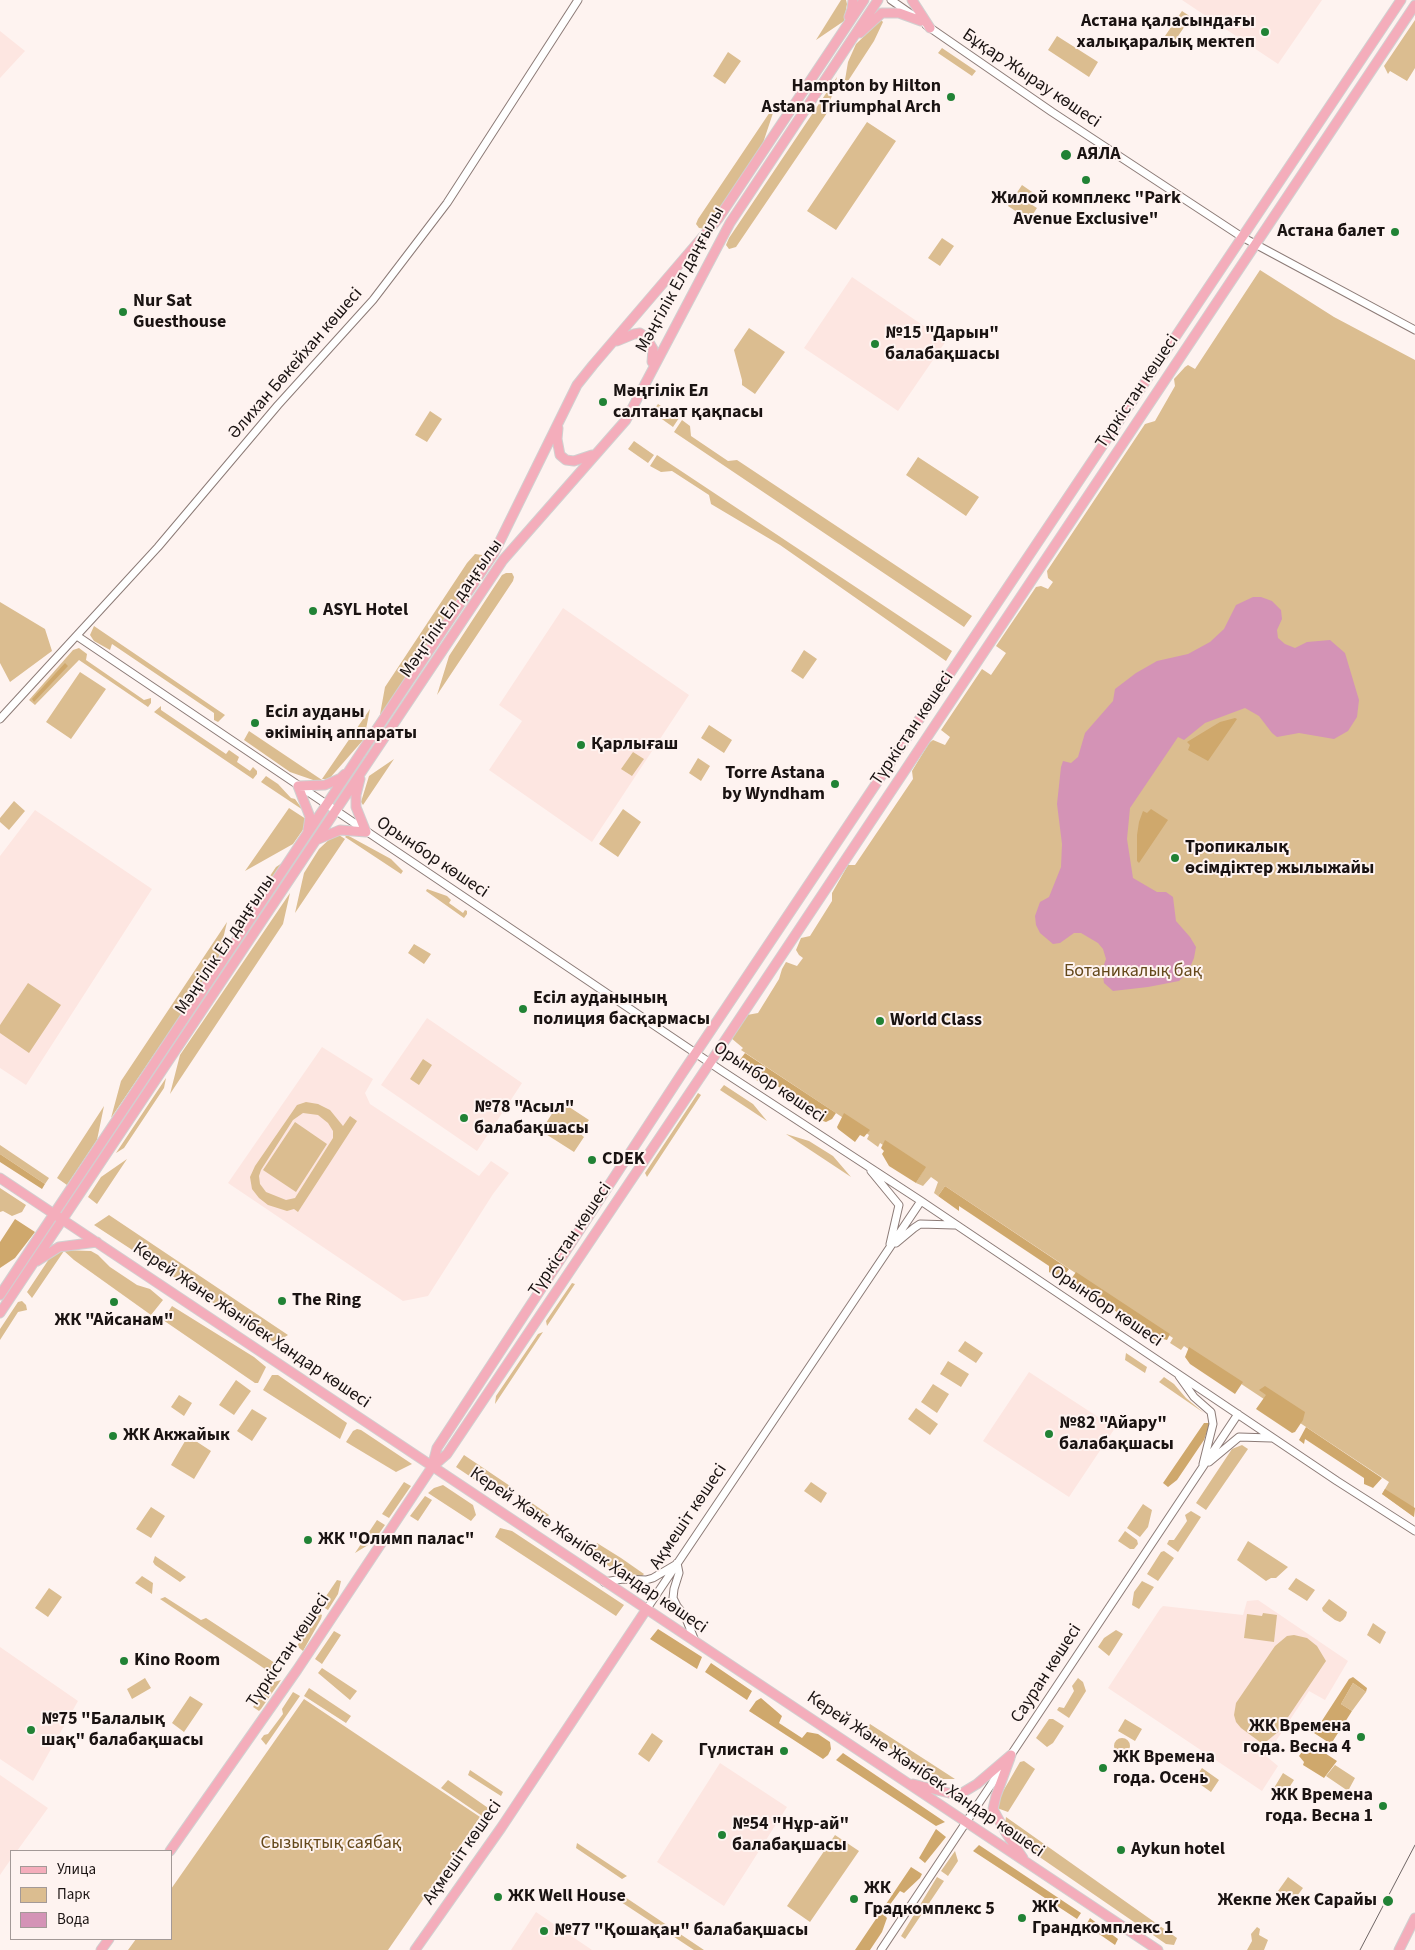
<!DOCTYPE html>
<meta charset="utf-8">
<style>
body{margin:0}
#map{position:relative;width:1415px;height:1950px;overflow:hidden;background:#fef3f0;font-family:"Source Sans 3",sans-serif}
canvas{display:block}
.legend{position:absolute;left:10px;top:1850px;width:162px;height:90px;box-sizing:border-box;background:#fef3f0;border:1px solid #a39997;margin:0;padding:6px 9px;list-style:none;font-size:15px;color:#1a1312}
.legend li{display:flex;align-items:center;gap:10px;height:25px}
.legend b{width:25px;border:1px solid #a39997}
</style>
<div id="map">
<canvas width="1415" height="1950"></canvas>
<ul class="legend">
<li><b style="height:6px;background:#f4adbb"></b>Улица</li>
<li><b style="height:14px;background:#dbbd90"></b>Парк</li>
<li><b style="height:14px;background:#d493b6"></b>Вода</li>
</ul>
</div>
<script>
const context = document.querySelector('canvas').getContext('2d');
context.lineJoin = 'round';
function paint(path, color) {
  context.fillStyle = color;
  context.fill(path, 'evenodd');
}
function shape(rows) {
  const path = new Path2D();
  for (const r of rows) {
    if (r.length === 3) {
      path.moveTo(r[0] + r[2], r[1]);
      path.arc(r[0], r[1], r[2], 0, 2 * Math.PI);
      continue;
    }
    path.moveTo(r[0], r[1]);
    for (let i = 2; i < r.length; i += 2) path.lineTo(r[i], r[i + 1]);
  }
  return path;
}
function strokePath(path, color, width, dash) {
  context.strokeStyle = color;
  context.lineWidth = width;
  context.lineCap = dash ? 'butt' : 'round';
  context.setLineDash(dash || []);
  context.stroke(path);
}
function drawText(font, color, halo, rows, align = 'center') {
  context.font = font + ' "Source Sans 3",sans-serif';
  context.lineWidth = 4;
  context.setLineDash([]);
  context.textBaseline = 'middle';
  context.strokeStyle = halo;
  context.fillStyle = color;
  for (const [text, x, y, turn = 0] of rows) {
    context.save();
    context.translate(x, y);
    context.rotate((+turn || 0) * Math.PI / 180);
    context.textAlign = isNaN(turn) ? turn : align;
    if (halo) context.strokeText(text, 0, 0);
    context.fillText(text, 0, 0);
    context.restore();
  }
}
const built = shape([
 [1182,0,1322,0,1278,64],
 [0,31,25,51,0,78],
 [852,277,946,341,898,411,804,348],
 [563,608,689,695,592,842,489,770,522,721,499,705],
 [35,810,152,889,26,1085,0,1068,0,856],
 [427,1018,522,1083,477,1151,381,1085],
 [322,1047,373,1079,365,1093,370,1104,479,1176,491,1161,509,1173,493,1194,428,1296,403,1301,228,1183],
 [1029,1372,1115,1428,1069,1497,983,1441],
 [1258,1600,1348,1661,1325,1700,1309,1691,1266,1756,1278,1766,1262,1791,1108,1688,1160,1609,1163,1606,1243,1615,1247,1601],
 [0,1647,78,1701,33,1781,0,1759],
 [720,1763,787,1807,724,1906,657,1862],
 [0,1775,48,1808,17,1851,11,1851,11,1859,0,1875],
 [536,1912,592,1950,511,1950]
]);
const green = shape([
 [841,0,846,0,847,4,844,21,816,40],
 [1182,11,1191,17,1174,42,1165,36],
 [881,20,883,22,874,41,848,81,845,80,848,62,856,44],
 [1415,20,1415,68,1407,81,1390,71,1388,74,1384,66],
 [1057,36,1098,62,1089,77,1048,50],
 [942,48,976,71,972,76,938,53],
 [728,52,741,61,725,84,713,76],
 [837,77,827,113,736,247,729,249,726,245,729,238],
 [772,109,774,110,761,149,709,226,706,229,699,228,696,224,698,219],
 [867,122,896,141,836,230,807,211],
 [1022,185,1035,194,1029,203,1037,208,1029,220,1008,206],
 [942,238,954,246,940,266,928,258],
 [1260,270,1334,317,1415,360,1414,1517,1382,1494,1389,1482,1184,1346,1181,1350,1170,1343,1173,1338,945,1186,938,1196,934,1193,938,1182,931,1177,923,1186,916,1183,923,1171,880,1143,878,1147,867,1139,869,1135,741,1050,743,1048,731,1038,747,1015,758,1013,779,979,782,969,786,962,797,966,803,958,799,955,796,950,801,938,810,936,832,901,832,893,848,865,855,865,913,779,912,771,929,743,933,740,945,745,950,737,941,730,982,669,991,675,1006,653,996,646,1036,587,1041,586,1048,589,1053,582,1048,578,1047,571,1145,424,1155,421,1175,386,1174,379,1185,367,1188,365,1195,369],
 [749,328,785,352,755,394,742,385,742,380,734,350],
 [658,404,679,418,673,427,652,412],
 [430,411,442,419,427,442,415,435],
 [682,420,690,426,691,436,728,461,737,460,972,616,964,627,674,432],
 [634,441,654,455,648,463,628,449],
 [657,455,952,651,946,661,780,545,711,504,709,495,672,471,661,472,650,466],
 [918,457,979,497,966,516,906,475],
 [475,554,482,555,482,562,379,720,385,687,467,563],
 [506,573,512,573,514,577,513,581,437,695,449,656,502,575],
 [0,602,45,629,52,651,10,682,0,663],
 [94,626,225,715,218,722,214,720,214,713,112,644,110,650,94,641,90,635],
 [79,648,87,654,86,660,144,700,151,698,151,703,148,707,79,660,35,705,29,700,73,650],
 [804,650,817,659,803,679,791,671],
 [80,672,106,689,71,739,46,722],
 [161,706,161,710,226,754,229,750,239,757,237,762,250,771,253,767,257,771,257,774,253,779,154,712],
 [370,709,364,739,329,779,322,779],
 [709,725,732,740,724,753,701,738],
 [249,731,325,782,316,781,290,772,244,740],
 [633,752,644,759,632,776,621,769],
 [698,758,710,766,701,781,689,773],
 [394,759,363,805,361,802,369,776],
 [266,776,278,784,291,798,295,799,303,810,261,782],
 [14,801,25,811,9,830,0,822,0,818],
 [289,808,309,821,293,844,245,871],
 [623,809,641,822,618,857,599,844],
 [336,833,345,839,295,913,304,873,319,849],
 [347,835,391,859,403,871,401,874,345,837],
 [282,863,234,935,235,928,276,867],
 [427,889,447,896,451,900,449,903,463,913,465,910,467,911,467,914,464,918,426,891],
 [290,893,283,924,170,1094,180,1055],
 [227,922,218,960,111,1118,121,1081],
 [414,944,431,954,424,964,408,953],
 [28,983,61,1005,29,1053,0,1033,0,1025],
 [423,1059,432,1065,419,1085,410,1079],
 [166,1078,164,1088,124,1148,116,1153],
 [724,1085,753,1104,767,1121,720,1090],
 [698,1093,701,1095,647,1177,645,1173],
 [560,1101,589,1120,579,1133,584,1137,574,1152,541,1131],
 [306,1102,318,1104,330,1110,343,1126,350,1116,357,1121,298,1212,294,1209,287,1211,268,1205,259,1198,252,1189,250,1177,255,1166,297,1105],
 [303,1113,318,1115,328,1123,333,1131,333,1138,295,1198,286,1200,266,1192,260,1184,259,1176,261,1170,293,1120],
 [104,1106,97,1140,67,1185,57,1178],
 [295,1122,327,1144,296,1192,263,1170],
 [786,1134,809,1141,833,1156,851,1177],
 [0,1145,49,1178,45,1184,0,1154],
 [127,1159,97,1204,88,1197,101,1177],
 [0,1188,26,1205,22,1212,12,1216,3,1211,0,1212],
 [109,1215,288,1335,275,1343,94,1225],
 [61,1250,91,1251,98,1255,110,1267,137,1285,150,1289,163,1300,151,1315,74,1260,64,1251,32,1298,27,1292,53,1253],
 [572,1283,575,1284,547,1326,546,1321],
 [22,1301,26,1305,27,1310,18,1312,0,1340,0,1329,18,1302],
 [172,1306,254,1357,266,1367,258,1383,255,1383,163,1320],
 [543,1332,495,1404,496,1396,538,1334],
 [965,1341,983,1353,976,1363,958,1351],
 [1126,1353,1147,1367,1145,1373,1125,1360],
 [948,1361,969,1374,961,1387,940,1374],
 [272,1375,278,1375,347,1423,340,1439,263,1390],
 [1164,1377,1174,1384,1186,1398,1204,1413,1159,1382],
 [236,1380,251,1391,234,1415,219,1405],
 [933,1384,949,1394,937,1413,921,1402],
 [179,1395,192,1403,184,1416,171,1407],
 [916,1408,938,1424,930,1435,908,1419],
 [252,1409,267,1418,252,1441,237,1431],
 [357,1429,361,1430,412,1464,396,1472,346,1442,353,1431],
 [188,1436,211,1451,194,1479,171,1465],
 [1242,1445,1248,1449,1206,1510,1196,1503,1232,1449],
 [464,1455,516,1490,508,1502,456,1467],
 [404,1482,411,1486,389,1518,382,1514],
 [811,1482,827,1493,821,1503,804,1491],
 [443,1485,473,1505,476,1515,471,1521,428,1493,434,1488],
 [425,1496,432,1500,418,1521,410,1516],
 [522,1496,549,1515,543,1523,516,1504],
 [1143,1504,1152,1510,1148,1527,1140,1537,1127,1528],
 [151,1507,165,1516,151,1538,136,1529],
 [1191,1511,1201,1517,1178,1552,1167,1544,1169,1540,1174,1540,1187,1521,1185,1515],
 [377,1520,385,1525,373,1542,355,1553],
 [500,1528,512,1531,624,1605,616,1616,495,1537],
 [1125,1531,1137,1540,1138,1544,1134,1549,1130,1549,1118,1541],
 [1248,1541,1288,1567,1276,1578,1271,1578,1266,1581,1237,1560],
 [597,1543,621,1558,644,1574,641,1577,637,1577,619,1573,591,1554],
 [1164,1551,1174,1558,1158,1581,1147,1574,1161,1552],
 [155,1556,186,1577,180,1582,155,1565,153,1562],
 [142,1576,153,1583,152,1594,135,1583],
 [1296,1578,1315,1590,1307,1601,1288,1589],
 [337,1580,341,1581,338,1594,328,1610,320,1605],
 [1142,1581,1154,1587,1139,1609,1132,1605,1134,1592],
 [49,1588,62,1597,48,1617,35,1608],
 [165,1597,201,1620,206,1618,278,1665,271,1673,160,1599],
 [1329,1599,1347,1612,1346,1616,1343,1620,1340,1622,1335,1620,1323,1611,1322,1608],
 [315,1611,322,1615,321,1619,303,1651,297,1646,317,1615],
 [1263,1613,1277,1615,1274,1642,1244,1638,1247,1614,1262,1616],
 [1373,1623,1386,1632,1380,1644,1367,1635],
 [1116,1630,1123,1634,1109,1656,1098,1647,1104,1638],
 [334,1631,341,1635,322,1664,315,1659],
 [1294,1635,1307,1638,1317,1646,1326,1661,1278,1732,1267,1741,1260,1742,1241,1728,1236,1722,1234,1715,1236,1703,1275,1646,1287,1636],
 [322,1668,357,1691,350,1700,318,1673],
 [145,1678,151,1688,132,1699,127,1689],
 [1078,1678,1083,1682,1086,1691,1069,1718,1057,1710,1059,1707,1064,1708,1074,1691,1072,1686],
 [281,1680,261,1709,259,1711,253,1707,270,1683],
 [1353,1683,1366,1692,1352,1711,1341,1704],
 [309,1688,351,1716,346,1723,304,1696],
 [293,1692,300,1696,266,1745,261,1739,264,1735,268,1734,283,1714,282,1709],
 [190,1696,203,1704,184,1732,172,1723],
 [304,1699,480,1817,388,1950,128,1950,136,1939,171,1939,171,1889],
 [1049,1719,1053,1719,1064,1726,1053,1743,1047,1747,1036,1738],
 [1125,1719,1142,1729,1135,1741,1118,1731],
 [870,1724,955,1779,943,1779,928,1772,865,1732],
 [652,1733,663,1741,649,1762,638,1754],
 [1122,1746,8],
 [1024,1761,1035,1769,1008,1812,997,1808,998,1800,1020,1762],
 [1335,1765,1355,1778,1348,1791,1326,1776],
 [1202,1768,1219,1780,1211,1792,1194,1780],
 [470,1770,503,1792,501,1796,468,1775],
 [1283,1773,1294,1780,1281,1800,1271,1793],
 [448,1780,491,1810,485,1818,441,1788],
 [1006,1817,1177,1938,1174,1945,1166,1944,1025,1847,1005,1824],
 [835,1835,859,1851,810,1922,787,1906],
 [577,1843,627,1876,622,1879,576,1848],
 [955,1851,958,1861,948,1876,941,1871],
 [937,1877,944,1881,905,1939,901,1936],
 [1288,1877,1303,1888,1294,1900,1278,1891],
 [622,1895,704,1950,694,1950,618,1900],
 [1257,1927,1260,1929,1259,1935,1268,1940,1264,1950,1247,1950,1252,1941,1251,1934]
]);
const forest = shape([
 [65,663,68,666,34,702,32,699],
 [1235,718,1237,719,1208,761,1188,750,1190,745,1187,742,1220,722],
 [1151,809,1168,820,1139,863,1137,861,1137,835,1139,822,1143,811,1147,813],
 [745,1053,836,1113,832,1119,826,1122,820,1120,820,1113,760,1075,759,1082,736,1065],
 [844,1113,870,1130,864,1137,860,1135,855,1142,838,1129,837,1127],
 [885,1140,926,1167,916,1183,889,1166,882,1154,884,1151,881,1148],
 [0,1154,45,1184,42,1189,0,1162],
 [945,1186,1069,1269,1061,1280,1049,1272,1049,1266,959,1206,959,1211,938,1196],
 [15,1219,35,1232,15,1258,0,1268,0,1242],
 [1076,1272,1170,1334,1167,1340,1163,1339,1161,1342,1134,1332,1135,1324,1076,1285,1075,1289,1071,1285,1069,1282],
 [1189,1347,1243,1382,1235,1394,1190,1364,1185,1357],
 [1265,1386,1305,1412,1303,1420,1295,1432,1292,1433,1256,1409,1266,1395,1259,1390],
 [1204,1423,1210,1423,1204,1440,1177,1480,1168,1487,1163,1483],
 [1306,1427,1382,1478,1373,1488,1371,1487,1364,1484,1364,1478,1305,1439,1304,1444,1299,1440],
 [1385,1489,1415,1508,1414,1517,1382,1494],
 [658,1629,702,1657,697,1669,650,1639],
 [711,1663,752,1691,747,1700,705,1672],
 [1353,1677,1367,1688,1366,1692,1353,1683,1341,1704,1352,1711,1331,1744,1314,1733,1349,1679],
 [761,1698,782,1716,779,1723,802,1738,807,1732,818,1734,830,1742,831,1749,828,1755,823,1759,749,1711,756,1701],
 [1311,1744,1337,1761,1324,1778,1303,1765,1304,1762,1299,1756,1306,1746],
 [843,1753,945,1822,936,1826,836,1760],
 [936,1829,946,1837,925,1863,919,1858],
 [979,1845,1081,1913,1077,1919,973,1851],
 [911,1867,922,1874,920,1878,904,1893,900,1891,883,1914,887,1918,882,1932,870,1950,855,1950],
 [1090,1918,1118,1939,1115,1945,1086,1925]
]);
const water = shape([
 [1253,597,1261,597,1272,601,1281,610,1282,619,1277,630,1278,638,1285,644,1295,648,1307,642,1330,640,1345,653,1359,700,1357,717,1348,731,1334,739,1299,733,1277,737,1272,733,1259,716,1245,708,1205,723,1184,740,1178,737,1130,808,1127,839,1133,878,1157,892,1166,892,1173,897,1176,921,1190,937,1196,947,1194,958,1188,972,1179,981,1148,987,1113,991,1104,983,1102,970,1106,959,1103,949,1098,943,1081,933,1074,933,1060,943,1053,944,1040,933,1036,925,1035,916,1040,902,1049,897,1061,867,1062,844,1057,804,1061,767,1063,761,1071,763,1078,757,1085,733,1113,701,1115,689,1136,673,1157,661,1188,654,1210,642,1224,629,1236,605]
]);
const minor = shape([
 [891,0,914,16],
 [926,25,1052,112,1242,237,1415,330],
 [77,636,722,1071,921,1201,1337,1481,1415,1531],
 [0,719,158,547,278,405,373,300,447,203,578,0],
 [871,1171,899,1205,890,1244],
 [896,1243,914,1228,920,1224,954,1225],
 [1179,1376,1194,1397,1211,1412,1213,1424,1203,1464],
 [1209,1462,1239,1437,1271,1438],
 [677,1563,679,1573,674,1589,673,1598,677,1606,685,1616,695,1641],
 [604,1582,623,1579,646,1580,653,1578,675,1565],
 [646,1610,921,1201],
 [881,1950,1238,1414]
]);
const major = shape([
 [912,0,930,28],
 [849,17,852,9,853,0],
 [860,33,882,13,899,13,921,21],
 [617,341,634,334,640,333,646,337,653,349,652,362],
 [558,428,557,439,560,455,566,460,574,461,592,455],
 [308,830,310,817,298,786,325,785,341,778,345,774],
 [316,840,340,830,366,832,356,807,356,795,360,779],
 [0,1178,1158,1950],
 [37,1261,59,1247,97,1242],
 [0,1295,494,553,577,385,593,365,718,219,864,0],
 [0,1313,503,560,626,420,730,223,878,0],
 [432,1467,437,1448,681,1075,1401,0],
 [1010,1758,996,1796,993,1809,1006,1833,1023,1858],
 [913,1784,949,1793,962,1793,977,1784,1011,1755],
 [170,1851,297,1670,432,1467,447,1454,728,1036,1415,5],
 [101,1950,109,1939],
 [415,1950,501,1828,646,1610],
 [1399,1950,1415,1918]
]);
const tram = shape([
 [1360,1950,1415,1845]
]);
const markers = [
 [1265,32,5,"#218235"],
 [951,97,5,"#218235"],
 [1066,155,6,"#218235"],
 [1086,180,5,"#218235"],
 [1395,232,5,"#218235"],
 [123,312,5,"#218235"],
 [875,344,5,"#218235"],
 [603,402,5,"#218235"],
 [313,611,5,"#218235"],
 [255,723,5,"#218235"],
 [581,745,5,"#218235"],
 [835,784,5,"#218235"],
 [1175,858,5,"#218235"],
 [523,1009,5,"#218235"],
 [880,1021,5,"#218235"],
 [464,1118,5,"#218235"],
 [592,1160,5,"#218235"],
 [282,1301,5,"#218235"],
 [114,1302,5,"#218235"],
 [1049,1434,5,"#218235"],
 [113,1436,5,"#218235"],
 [308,1540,5,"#218235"],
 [124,1661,5,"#218235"],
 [31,1730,5,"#218235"],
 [1361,1737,5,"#218235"],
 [784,1751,5,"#218235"],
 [1103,1768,5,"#218235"],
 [1383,1806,5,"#218235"],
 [722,1835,5,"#218235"],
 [1121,1850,5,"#218235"],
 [498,1897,5,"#218235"],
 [854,1899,5,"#218235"],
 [1388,1901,6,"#218235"],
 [1022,1918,5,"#218235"],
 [544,1931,5,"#218235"]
];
const poiNames = [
 ["Астана қаласындағы",1255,22,"right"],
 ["халықаралық мектеп",1255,43,"right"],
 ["Hampton by Hilton",941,87,"right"],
 ["Astana Triumphal Arch",941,108,"right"],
 ["АЯЛА",1077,155],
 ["Жилой комплекс \"Park",1086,199,"center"],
 ["Avenue Exclusive\"",1086,220,"center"],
 ["Астана балет",1385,232,"right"],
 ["Nur Sat",133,302],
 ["Guesthouse",133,323],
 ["№15 \"Дарын\"",885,334],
 ["балабақшасы",885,355],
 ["Мәңгілік Ел",613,392],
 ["салтанат қақпасы",613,413],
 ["ASYL Hotel",323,611],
 ["Есіл ауданы",265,713],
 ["әкімінің аппараты",265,734],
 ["Қарлығаш",591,745],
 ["Torre Astana",825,774,"right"],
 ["by Wyndham",825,795,"right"],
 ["Тропикалық",1185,848],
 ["өсімдіктер жылыжайы",1185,869],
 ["Есіл ауданының",533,999],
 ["полиция басқармасы",533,1020],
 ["World Class",890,1021],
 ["№78 \"Асыл\"",474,1108],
 ["балабақшасы",474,1129],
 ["CDEK",602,1160],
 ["The Ring",292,1301],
 ["ЖК \"Айсанам\"",114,1321,"center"],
 ["№82 \"Айару\"",1059,1424],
 ["балабақшасы",1059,1445],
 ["ЖК Акжайык",123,1436],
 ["ЖК \"Олимп палас\"",318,1540],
 ["Kino Room",134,1661],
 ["№75 \"Балалық",41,1720],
 ["шақ\" балабақшасы",41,1741],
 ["ЖК Времена",1351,1727,"right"],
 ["года. Весна 4",1351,1748,"right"],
 ["Гүлистан",774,1751,"right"],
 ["ЖК Времена",1113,1758],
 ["года. Осень",1113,1779],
 ["ЖК Времена",1373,1796,"right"],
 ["года. Весна 1",1373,1817,"right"],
 ["№54 \"Нұр-ай\"",732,1825],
 ["балабақшасы",732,1846],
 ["Aykun hotel",1131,1850],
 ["ЖК",864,1889],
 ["Градкомплекс 5",864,1910],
 ["ЖК Well House",508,1897],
 ["Жекпе Жек Сарайы",1377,1901,"right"],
 ["ЖК",1032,1908],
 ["Грандкомплекс 1",1032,1929],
 ["№77 \"Қошақан\" балабақшасы",554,1931]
];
const streetNames = [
 ["Бұқар Жырау көшесі",1031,79,34],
 ["Мәңгілік Ел даңғылы",681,280,-61],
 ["Әлихан Бөкейхан көшесі",296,364,-49],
 ["Түркістан көшесі",1138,392,-56],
 ["Мәңгілік Ел даңғылы",452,609,-55],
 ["Түркістан көшесі",913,729,-56],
 ["Орынбор көшесі",432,858,34],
 ["Мәңгілік Ел даңғылы",226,945,-56],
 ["Орынбор көшесі",769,1083,34],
 ["Түркістан көшесі",571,1240,-56],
 ["Орынбор көшесі",1106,1307,34],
 ["Керей Және Жәнібек Хандар көшесі",251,1326,34],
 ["Ақмешіт көшесі",689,1517,-56],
 ["Керей Және Жәнібек Хандар көшесі",588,1551,34],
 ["Түркістан көшесі",289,1651,-56],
 ["Сауран көшесі",1047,1674,-57],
 ["Керей Және Жәнібек Хандар көшесі",925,1775,34],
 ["Ақмешіт көшесі",463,1853,-55]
];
const parkNames = [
 ["Ботаникалық бақ",1133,972],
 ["Сызықтық саябақ",331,1844]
];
paint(built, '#fde6e1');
paint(green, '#dbbd90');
paint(forest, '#cfa86c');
paint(water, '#d493b6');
strokePath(minor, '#8c7b77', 9);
strokePath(major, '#d1d0d0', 11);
strokePath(minor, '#fff', 7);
strokePath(major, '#f4adbb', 9);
strokePath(tram, '#6e6564', 1);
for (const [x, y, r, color] of markers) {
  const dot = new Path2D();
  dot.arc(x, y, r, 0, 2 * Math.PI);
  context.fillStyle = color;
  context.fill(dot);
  strokePath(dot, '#fef3f0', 2);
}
drawText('bold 18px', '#1a1312', '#fef3f0', poiNames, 'left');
drawText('18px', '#1a1312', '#fef3f0', streetNames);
drawText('18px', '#64481a', '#fef3f0', parkNames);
</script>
